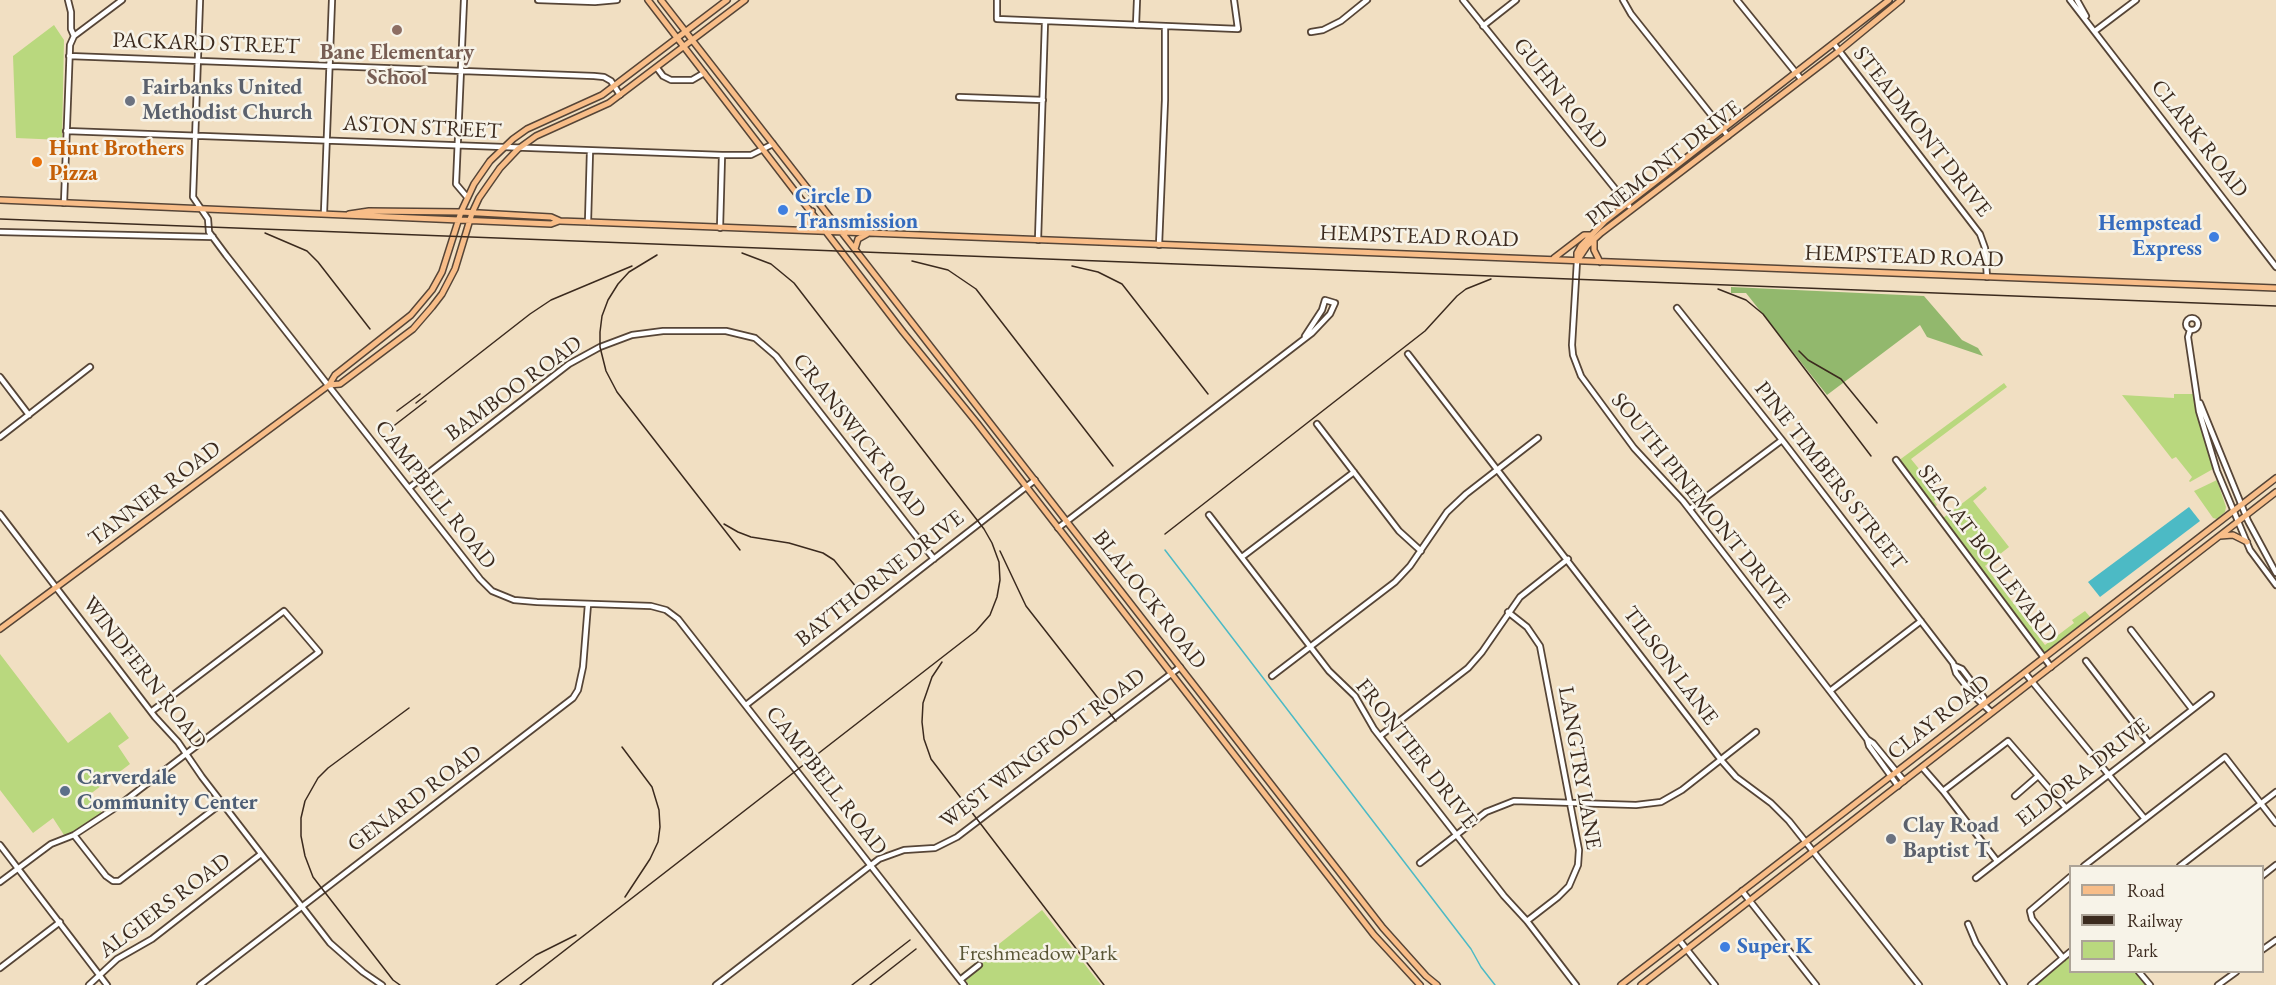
<!DOCTYPE html>
<style>
body{margin:0}
#map{position:relative;width:2276px;height:985px;overflow:hidden;background:#f1dfc2;font-family:"EB Garamond",serif}
canvas{display:block}
.legend{position:absolute;left:2069px;top:865px;width:195px;height:108px;box-sizing:border-box;background:#f7f3e8;border:2px solid #aca397;margin:0;padding:8px 10px;list-style:none;font-size:18px;color:#3b2a1e}
.legend li{display:flex;align-items:center;gap:12px;height:30px}
.legend b{width:30px;border:2px solid #aca397}
</style>
<div id="map">
<canvas width="2276" height="985"></canvas>
<ul class="legend">
<li><b style="height:8px;background:#f8bd88"></b>Road</li>
<li><b style="height:8px;background:#3b2a1e"></b>Railway</li>
<li><b style="height:16px;background:#b9d87e"></b>Park</li>
</ul>
</div>
<script>
const context = document.querySelector('canvas').getContext('2d');
context.lineJoin = 'round';
function paint(path, color) {
  context.fillStyle = color;
  context.fill(path, 'evenodd');
}
function shape(rows) {
  const path = new Path2D();
  for (const r of rows) {
    if (r.length === 3) {
      path.moveTo(r[0] + r[2], r[1]);
      path.arc(r[0], r[1], r[2], 0, 2 * Math.PI);
      continue;
    }
    path.moveTo(r[0], r[1]);
    for (let i = 2; i < r.length; i += 2) path.lineTo(r[i], r[i + 1]);
  }
  return path;
}
function strokePath(path, color, width, dash) {
  context.strokeStyle = color;
  context.lineWidth = width;
  context.lineCap = dash ? 'butt' : 'round';
  context.setLineDash(dash || []);
  context.stroke(path);
}
function drawText(font, color, halo, rows, align = 'center') {
  context.font = font + ' "EB Garamond",serif';
  context.lineWidth = 5;
  context.setLineDash([]);
  context.textBaseline = 'middle';
  context.strokeStyle = halo;
  context.fillStyle = color;
  for (const [text, x, y, turn = 0] of rows) {
    context.save();
    context.translate(x, y);
    context.rotate((+turn || 0) * Math.PI / 180);
    context.textAlign = isNaN(turn) ? turn : align;
    if (halo) context.strokeText(text, 0, 0);
    context.fillText(text, 0, 0);
    context.restore();
  }
}
const green = shape([
 [54,25,64,40,62,140,16,138,13,56],
 [2004,383,2007,387,1911,459,1941,496,1934,501,1937,505,1935,507,1943,518,1985,486,1987,489,1973,501,2009,547,1985,566,2045,645,2074,623,2072,620,2085,611,2091,618,2044,654,1898,461],
 [2174,394,2193,394,2213,469,2190,482,2189,481,2192,477,2176,457,2172,459,2122,395,2174,398],
 [2217,480,2226,507,2225,512,2217,519,2213,518,2194,491],
 [0,654,68,743,110,712,129,738,118,746,130,764,89,795,103,814,78,830,64,835,53,818,33,833,0,790],
 [1042,910,1101,985,969,985,961,974],
 [2070,952,2070,972,2139,972,2150,985,2031,985]
]);
const forest = shape([
 [1731,287,1924,296,1962,340,1978,348,1983,356,1927,337,1920,325,1827,395,1746,293,1731,293]
]);
const water = shape([
 [2189,507,2200,521,2100,597,2088,582]
]);
const stream = shape([
 [1165,550,1471,949,1481,967,1495,985]
]);
const minor = shape([
 [68,0,71,12,71,29,74,36],
 [200,0,193,197,208,219,209,232,226,255,480,579,492,591,514,600,537,602,651,606,666,610,678,619,964,985],
 [464,0,456,184,467,197],
 [538,0,595,2,617,0],
 [997,0,997,19,1238,29,1234,0],
 [1463,0,1629,206],
 [1623,0,1631,14,1728,136],
 [1737,0,1801,79],
 [2070,0,2276,267],
 [2077,0,2086,16],
 [1136,25,1137,0],
 [1483,26,1516,0],
 [2095,31,2136,0],
 [1311,32,1323,30,1341,21,1367,0],
 [1834,44,1980,234,1985,248,1987,277],
 [69,56,594,76,604,77,611,81,620,95],
 [657,68,663,76,671,80,692,80,704,73],
 [959,97,1043,100],
 [66,131,722,155,751,155,773,144],
 [64,203,70,45,74,36,122,0],
 [324,213,332,0],
 [588,222,590,151],
 [720,228,722,155],
 [0,232,213,237],
 [1038,240,1045,22],
 [1159,245,1165,100,1165,26],
 [1577,261,1572,345,1573,355,1581,376,1634,448,1683,501,1867,739,1873,743,1904,781],
 [1677,308,1782,440,1953,663,1956,673,1974,696,1991,712],
 [2192,324,6],
 [2190,330,2188,337,2199,411,2217,471,2250,550,2276,585],
 [1408,354,1721,760,1736,777,1771,803,1789,821,1919,985],
 [0,377,29,415],
 [2200,403,2248,521,2276,573],
 [1317,424,1399,531,1421,551],
 [0,437,90,367],
 [1896,460,2051,667],
 [409,488,569,364,600,347,632,335,663,331,726,331,755,338,776,356,934,559],
 [1690,509,1782,440],
 [0,514,155,717,178,742,202,777,330,943,363,972,382,985],
 [1209,515,1329,671,1355,696,1374,729,1504,896,1527,921,1576,985],
 [1058,528,1312,333,1330,314,1335,303,1325,300,1322,310,1305,336],
 [1242,557,1354,472],
 [1508,612,1527,627,1540,646,1579,850,1578,865,1569,886,1558,897,1527,921],
 [2131,630,2192,709],
 [2086,661,2149,743],
 [1955,666,1962,669,1975,686,1984,698,1984,704],
 [2025,673,2145,819],
 [1272,676,1395,582,1410,566,1447,512,1466,494,1538,438],
 [1830,691,1921,621],
 [746,705,1035,480],
 [1380,736,1468,668,1482,652,1520,597,1568,559],
 [1867,739,1869,746,1898,786],
 [1922,767,1943,791,1997,861],
 [1943,791,2008,741,2066,808],
 [2015,796,2038,776],
 [74,835,106,876,113,881,119,881,222,803],
 [0,845,107,985],
 [1420,863,1486,812,1514,801,1636,805,1661,802,1682,790,1756,732],
 [2084,866,2225,757,2276,823],
 [2180,866,2276,792],
 [2262,876,2276,865],
 [1976,878,2211,695],
 [0,882,51,844,74,835,118,806,319,652,284,611,152,711],
 [1742,891,1816,985],
 [1968,924,1976,943,2004,985],
 [1680,941,1715,985],
 [2262,950,2276,940],
 [2063,958,2032,919,2030,911,2070,877],
 [0,968,60,922],
 [2139,972,2150,985],
 [960,980,979,965],
 [89,985,117,959,152,939,261,854],
 [200,985,573,698,578,690,583,667,588,604],
 [716,985,879,859,904,850,935,848,957,837,1180,667],
 [2031,985,2070,952],
 [2218,985,2236,972]
]);
const major = shape([
 [648,0,903,332,977,423,1374,935,1420,985],
 [661,0,1383,928,1426,976,1437,985],
 [0,200,551,224,559,221],
 [349,214,369,211,461,212,551,217,560,221,588,222,2276,288],
 [799,230,808,222,812,211],
 [1594,239,1594,250,1600,262],
 [855,249,858,239,867,234],
 [1554,258,1584,235,1590,235],
 [1577,259,1577,253,1581,246,1605,221,1889,0],
 [1577,261,1587,246,1601,233,1839,51,1901,0],
 [329,385,340,384,413,329,432,307,442,294,455,269,472,213,479,198,500,168,518,149,536,136,609,103,745,0],
 [2220,536,2233,535,2247,542],
 [0,629,329,385,335,375,411,315,432,290,442,272,461,212,474,184,490,161,513,139,527,129,602,95,727,0],
 [1621,985,2276,478],
 [1641,985,2276,492]
]);
const rail = shape([
 [0,219,2276,306],
 [265,233,307,251,318,262,370,329],
 [657,255,629,272,618,284,608,300,602,316,600,332,600,347,606,371,617,392,740,550],
 [912,261,948,270,976,289,1113,466],
 [1072,266,1098,272,1122,284,1208,394],
 [1718,289,1746,300,1763,314,1871,456],
 [1799,351,1808,360,1841,379,1877,423],
 [416,403,530,314,551,300,632,266],
 [397,411,420,394],
 [391,428,426,401],
 [724,524,738,532,751,537,789,543,823,553,834,560,857,588],
 [1165,534,1425,331,1457,296,1466,289,1491,279],
 [1000,551,1026,606,1116,721],
 [942,662,932,677,923,703,922,722,924,739,931,759,1104,985],
 [622,747,652,787,659,810,660,827,658,842,650,859,625,897],
 [400,985,393,980,313,877,305,856,301,836,301,818,305,801,318,778,328,768,409,708],
 [496,985,536,955,576,935],
 [520,985,976,631,990,615,997,597,1000,580,999,562,992,543,984,529,794,283,771,264,742,253],
 [852,985,910,940],
 [870,985,916,949]
]);
const markers = [
 [397,30,6,"#8d6e63"],
 [130,101,6,"#6b7280"],
 [37,162,6,"#e8710a"],
 [783,210,6,"#3f7fe0"],
 [2214,237,6,"#3f7fe0"],
 [65,791,6,"#5c6f8a"],
 [1891,839,6,"#6b7280"],
 [1725,947,6,"#3f7fe0"]
];
const streetNames = [
 ["PACKARD STREET",206,44,2],
 ["GUHN ROAD",1560,94,51],
 ["ASTON STREET",422,128,3],
 ["STEADMONT DRIVE",1922,132,52],
 ["CLARK ROAD",2199,139,52],
 ["PINEMONT DRIVE",1664,164,-38],
 ["HEMPSTEAD ROAD",1419,237,2],
 ["HEMPSTEAD ROAD",1904,257,2],
 ["BAMBOO ROAD",514,389,-36],
 ["CRANSWICK ROAD",859,436,52],
 ["PINE TIMBERS STREET",1830,476,52],
 ["TANNER ROAD",155,494,-37],
 ["CAMPBELL ROAD",435,495,52],
 ["SOUTH PINEMONT DRIVE",1700,501,51],
 ["SEACAT BOULEVARD",1987,554,53],
 ["BAYTHORNE DRIVE",880,579,-38],
 ["BLALOCK ROAD",1149,600,52],
 ["TILSON LANE",1670,666,53],
 ["WINDFERN ROAD",144,673,52],
 ["CLAY ROAD",1939,718,-38],
 ["WEST WINGFOOT ROAD",1043,749,-37],
 ["FRONTIER DRIVE",1416,754,52],
 ["LANGTRY LANE",1579,768,80],
 ["ELDORA DRIVE",2083,773,-38],
 ["CAMPBELL ROAD",826,781,52],
 ["GENARD ROAD",415,799,-37],
 ["ALGIERS ROAD",165,906,-37]
];
const educationNames = [
 ["Bane Elementary",397,53],
 ["School",397,78]
];
const worshipNames = [
 ["Fairbanks United",142,88],
 ["Methodist Church",142,113],
 ["Clay Road",1903,826],
 ["Baptist T",1903,851]
];
const foodNames = [
 ["Hunt Brothers",49,149],
 ["Pizza",49,174]
];
const shopNames = [
 ["Circle D",795,197],
 ["Transmission",795,222],
 ["Hempstead",2202,224,"right"],
 ["Express",2202,249,"right"],
 ["Super K",1737,947]
];
const serviceNames = [
 ["Carverdale",77,778],
 ["Community Center",77,803]
];
const parkNames = [
 ["Freshmeadow Park",1038,954]
];
paint(green, '#b9d87e');
paint(forest, '#92b86d');
paint(water, '#4cbac5');
strokePath(stream, '#4cbac5', 1.5);
strokePath(minor, '#564537', 8);
strokePath(major, '#564537', 8);
strokePath(minor, '#fff', 4.5);
strokePath(major, '#f8bd88', 5);
strokePath(rail, '#3b2a1e', 1.5);
for (const [x, y, r, color] of markers) {
  const dot = new Path2D();
  dot.arc(x, y, r, 0, 2 * Math.PI);
  context.fillStyle = color;
  context.fill(dot);
  strokePath(dot, '#f7f3e8', 2);
}
drawText('22px', '#3b2a1e', '#f7f3e8', streetNames);
drawText('bold 22px', '#785e54', '#f7f3e8', educationNames);
drawText('bold 22px', '#5b616d', '#f7f3e8', worshipNames, 'left');
drawText('bold 22px', '#c56008', '#f7f3e8', foodNames, 'left');
drawText('bold 22px', '#366cbe', '#f7f3e8', shopNames, 'left');
drawText('bold 22px', '#4e5e75', '#f7f3e8', serviceNames, 'left');
drawText('22px', '#5a5636', '#f7f3e8', parkNames);
</script>
